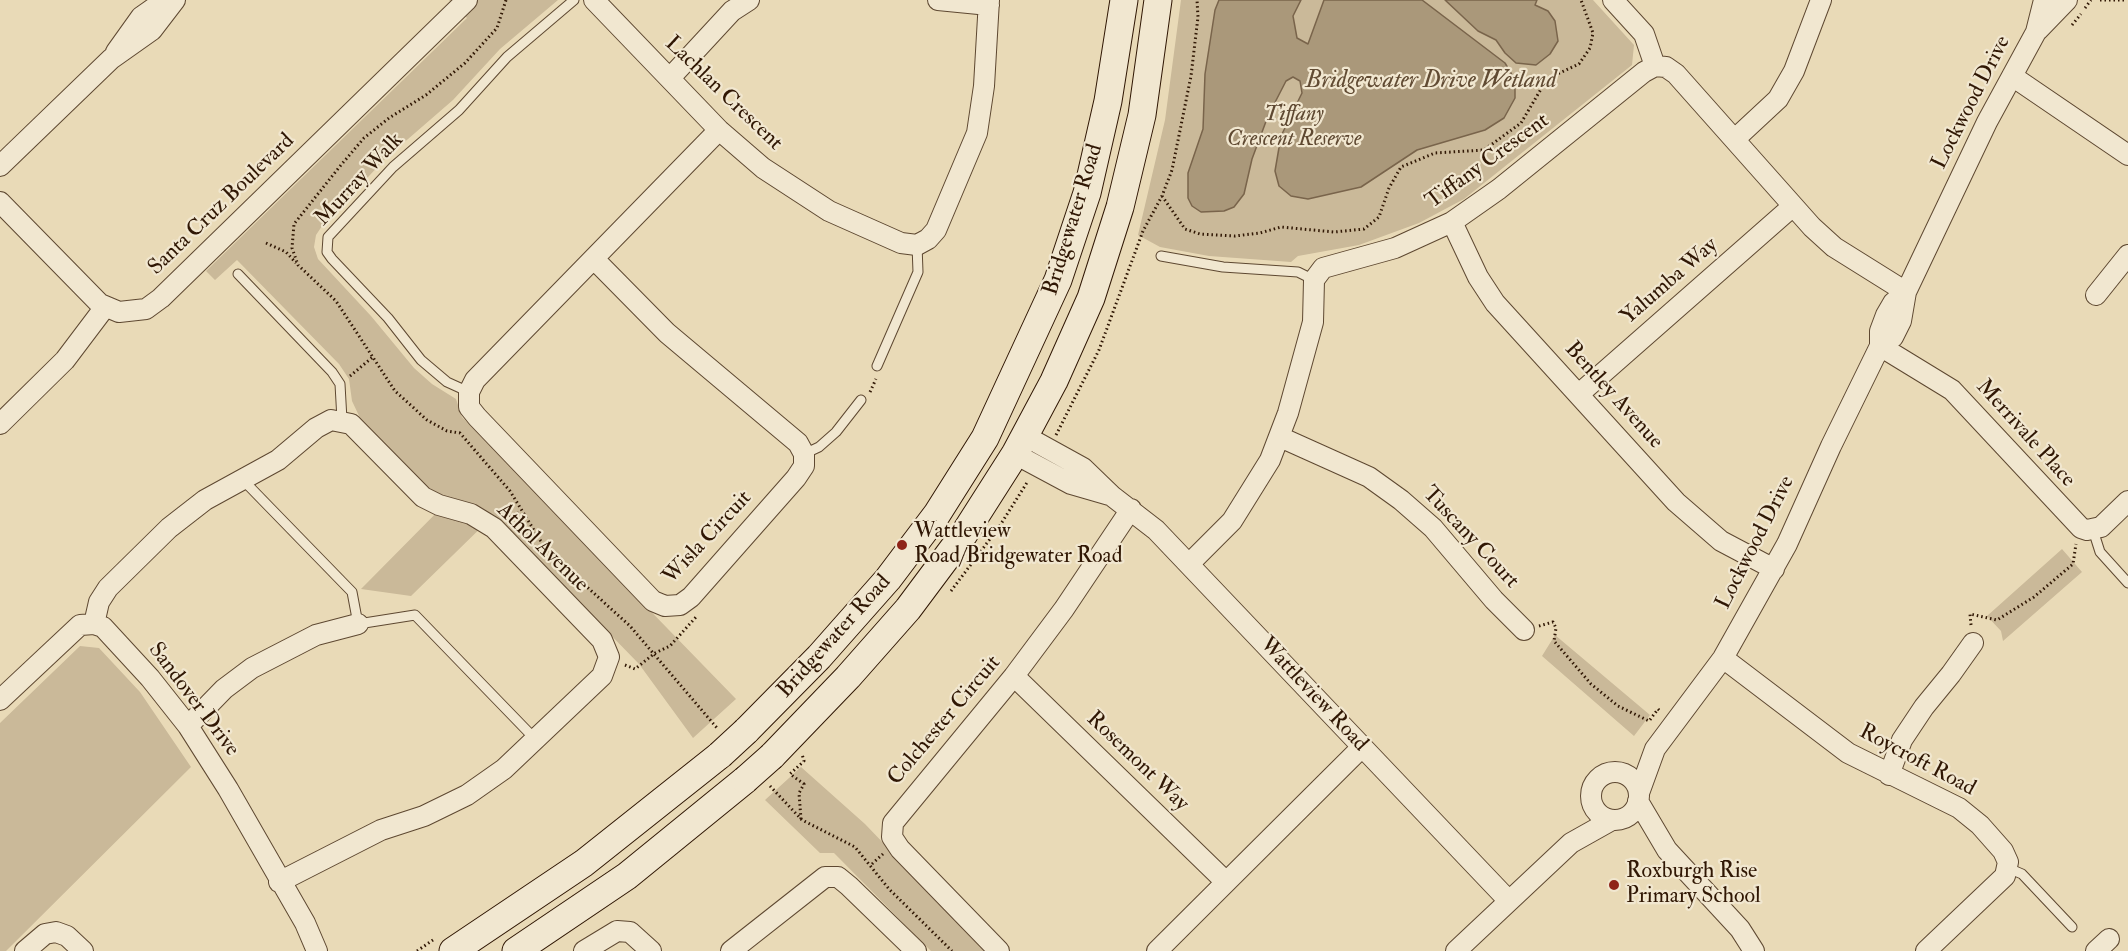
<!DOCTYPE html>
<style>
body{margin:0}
canvas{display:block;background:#e9dab7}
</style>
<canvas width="2128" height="951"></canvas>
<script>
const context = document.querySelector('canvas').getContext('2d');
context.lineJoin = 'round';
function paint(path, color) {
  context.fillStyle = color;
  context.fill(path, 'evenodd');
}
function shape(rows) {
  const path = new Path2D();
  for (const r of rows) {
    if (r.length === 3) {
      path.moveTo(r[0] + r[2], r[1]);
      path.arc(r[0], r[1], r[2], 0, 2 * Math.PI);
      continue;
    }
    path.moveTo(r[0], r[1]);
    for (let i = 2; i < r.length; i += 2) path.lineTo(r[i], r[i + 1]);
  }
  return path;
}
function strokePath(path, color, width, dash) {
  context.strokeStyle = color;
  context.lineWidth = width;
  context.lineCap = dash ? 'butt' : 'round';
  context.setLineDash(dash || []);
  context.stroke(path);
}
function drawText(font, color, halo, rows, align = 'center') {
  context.font = font + ' "IM FELL Double Pica",serif';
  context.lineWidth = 4.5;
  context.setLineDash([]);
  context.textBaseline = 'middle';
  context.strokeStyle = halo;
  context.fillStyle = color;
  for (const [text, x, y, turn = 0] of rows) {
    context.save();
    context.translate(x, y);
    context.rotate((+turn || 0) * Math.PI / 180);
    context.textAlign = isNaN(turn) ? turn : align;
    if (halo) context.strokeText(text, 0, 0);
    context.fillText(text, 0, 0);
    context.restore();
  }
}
const green = shape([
 [449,0,558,0,500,49,453,100,385,159,322,226,316,235,314,247,318,259,371,316,414,368,432,384,456,399,462,417,736,699,693,738,639,664,494,515,411,596,361,589,451,498,435,492,422,482,361,420,352,401,349,379,339,364,237,260,215,280,206,271,467,18],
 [1181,0,1593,0,1634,45,1632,65,1464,199,1419,223,1359,245,1298,256,1291,262,1209,256,1160,247,1138,235,1165,120],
 [2062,549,2082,572,2003,641,2001,631,1987,616],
 [1555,635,1650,715,1634,736,1542,656],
 [80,646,99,648,140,692,191,767,6,951,0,951,0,723],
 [801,767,865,824,987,951,931,951,834,853,820,853,765,800]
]);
const water = shape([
 [1219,0,1301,0,1293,16,1297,38,1308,44,1324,0,1422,0,1505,63,1515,80,1515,98,1504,118,1485,130,1417,150,1361,187,1308,199,1291,196,1279,186,1275,171,1281,136,1302,93,1300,81,1293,77,1286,81,1268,116,1252,159,1244,194,1234,207,1224,211,1201,212,1192,206,1188,198,1188,173,1203,129,1205,74,1215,10,1219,0],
 [1445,0,1537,0,1535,5,1548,11,1555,21,1558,41,1550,54,1536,65,1516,63,1505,53,1496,40,1478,31,1445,0]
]);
const path = shape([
 [506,0,497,28,465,63,426,95,389,118,364,138,341,165,294,224,292,248,298,265,336,301,395,391,427,420,447,431,460,433,510,491,540,540,566,568,630,626,717,728],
 [2100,0,2127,0],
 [2085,8,2091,0],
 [2072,25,2081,14],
 [1162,196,1185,229,1200,234,1235,236,1260,233,1281,227,1334,232,1364,229,1379,217,1389,188,1401,167,1435,153,1484,150,1521,123,1544,84,1553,76,1579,64,1590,48,1593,33,1581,0],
 [266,243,286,252,296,263],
 [350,376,374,356],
 [870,392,876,379],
 [1056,435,1099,350,1143,231,1162,196,1172,170,1191,76,1198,17,1197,0],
 [509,517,521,512],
 [951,591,999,527,1028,481],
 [1971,625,1970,614,1997,620,2034,597,2073,564,2076,544],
 [1539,626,1553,622,1556,628,1554,641,1591,684,1618,706,1649,721,1658,709,1661,712],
 [625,665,635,669,655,653,670,646,696,617],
 [770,786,802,820,855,847,889,889,952,951],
 [801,819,799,793,804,784,790,774,804,761,802,754],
 [872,864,883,854],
 [417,951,433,940]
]);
const lane = shape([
 [1161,256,1223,267,1298,272,1314,280],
 [238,274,332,372,340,384,342,420],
 [877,366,918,272,917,245],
 [469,392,447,382,421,360,388,318,332,259,327,252,328,237,393,167,459,110,507,57,574,0],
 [804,454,819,447,836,432,861,400],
 [243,480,352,592,358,624,415,615,536,740],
 [2093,530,2100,552,2128,583],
 [2008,868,2022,874,2072,927]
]);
const street = shape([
 [594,0,719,130,763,168,829,211,901,243,917,245,928,239,936,230,977,133,984,86,989,0],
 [938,0,989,5],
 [1613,0,1644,34,1655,66],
 [2038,30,2067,0],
 [116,52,141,17,165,0],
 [2012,76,2128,155],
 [670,78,732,11,749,0],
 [1735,139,1778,99,1794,71,1821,0],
 [0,166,111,59,152,30,175,0],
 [0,202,100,304,119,312,146,309,161,298,467,0],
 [1452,222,1478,277,1495,303,1676,502,1721,541,1774,569],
 [594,259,667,333,798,443,804,454,804,466,796,478,691,597,680,605,665,606,653,601,477,417,469,407,469,392,475,380,719,130],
 [2096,295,2128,255],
 [1880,346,1952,390,2081,528,2087,530,2101,527,2128,501],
 [1880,346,1880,331,1886,315,1893,303,1906,292],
 [1579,394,1793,206],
 [0,424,65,360,105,307],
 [1025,436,1083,468,1112,496,1156,530,1509,901],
 [1280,437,1369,477,1401,500,1433,528,1494,600,1524,630],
 [1015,454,1071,484,1109,495],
 [1190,563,1232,521,1270,460,1288,413,1313,322,1314,280,1323,268,1395,248,1452,222,1499,189,1644,72,1655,66,1666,67,1676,74,1812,227,1834,247,1906,292],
 [94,624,99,602,108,588,169,528,205,500,278,460,316,428,331,420,351,424,423,497,439,505,471,514,494,528,602,640,609,657,602,676,504,769,467,795,424,816,381,830,279,882],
 [1723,658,1848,753,1959,808,1980,825,2003,851,2008,862,2005,876,1926,951],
 [1014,676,1226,882],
 [0,700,80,625,94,624,103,627,150,678,188,726,228,789,305,923,317,951],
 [188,726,224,689,252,668,316,635,358,624],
 [1615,796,24],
 [1889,775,1902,740,1924,707,1951,674,1973,643],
 [1639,793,1655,749,1723,658,1787,544,1831,446,1880,346,1893,337,1901,321,1906,292,1987,122,2036,32,2044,0],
 [1638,801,1667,850,1740,929,1754,951],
 [25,951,45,934,56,932,67,936,83,951],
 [584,951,617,931,630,932,651,951],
 [731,951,825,877,838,877,849,886,916,951],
 [999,951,900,849,892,837,893,823,1014,676,1064,609,1131,509],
 [1157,951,1362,747],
 [1456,951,1571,843,1612,820],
 [2096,951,2109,939]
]);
const secondary = shape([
 [746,731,819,657,888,579,937,514,985,438,1058,280,1087,193,1108,101,1124,0],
 [772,756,848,677,908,609,964,534,1015,454,1054,381,1091,298,1120,207,1142,115,1158,0],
 [453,951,584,863,720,755],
 [516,951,627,876,745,780]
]);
const secondaryBridge = shape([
 [720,755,746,731],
 [745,780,772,756]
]);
const markers = [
 [902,545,6,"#8f2418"],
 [1614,885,6,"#8f2418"]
];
const streetNames = [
 ["Lachlan Crescent",723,94,44],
 ["Lockwood Drive",1972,103,-63],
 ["Tiffany Crescent",1488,162,-36],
 ["Murray Walk",360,180,-47],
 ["Santa Cruz Boulevard",222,205,-44],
 ["Bridgewater Road",1074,220,-73],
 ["Yalumba Way",1670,282,-41],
 ["Bentley Avenue",1613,396,48],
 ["Merrivale Place",2025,434,48],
 ["Wisla Circuit",708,538,-47],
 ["Tuscany Court",1470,538,47],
 ["Lockwood Drive",1756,543,-63],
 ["Athol Avenue",542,548,44],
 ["Bridgewater Road",835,637,-48],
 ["Wattleview Road",1313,695,47],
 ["Sandover Drive",193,700,53],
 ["Colchester Circuit",945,721,-50],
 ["Roycroft Road",1917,761,28],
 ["Rosemont Way",1137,762,44]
];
const parkNames = [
 ["Tiffany",1294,115],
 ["Crescent Reserve",1294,140]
];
const poiNames = [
 ["Wattleview",914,532],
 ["Road/Bridgewater Road",914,557],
 ["Roxburgh Rise",1626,872],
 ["Primary School",1626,897]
];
const waterNames = [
 ["Bridgewater Drive Wetland",1431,82]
];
paint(green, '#cab999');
paint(water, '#aa987a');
strokePath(water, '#79644b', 1.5);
strokePath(lane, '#5e4831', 11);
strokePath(street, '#5e4831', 22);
strokePath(secondary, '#301704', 29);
strokePath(path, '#301704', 3, [1.5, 3]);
strokePath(lane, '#f1e7d0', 9);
strokePath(street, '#f1e7d0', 20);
strokePath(secondary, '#f1e7d0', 27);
strokePath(secondaryBridge, '#301704', 29, []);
strokePath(secondaryBridge, '#f1e7d0', 27);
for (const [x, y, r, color] of markers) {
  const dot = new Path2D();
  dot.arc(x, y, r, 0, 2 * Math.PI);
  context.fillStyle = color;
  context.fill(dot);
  strokePath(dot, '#f1e7d0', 2);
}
drawText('22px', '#301704', '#f1e7d0', streetNames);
drawText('italic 22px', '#5e4831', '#f1e7d0', parkNames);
drawText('22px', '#301704', '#f1e7d0', poiNames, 'left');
drawText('italic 24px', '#614b33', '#f1e7d0', waterNames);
</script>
